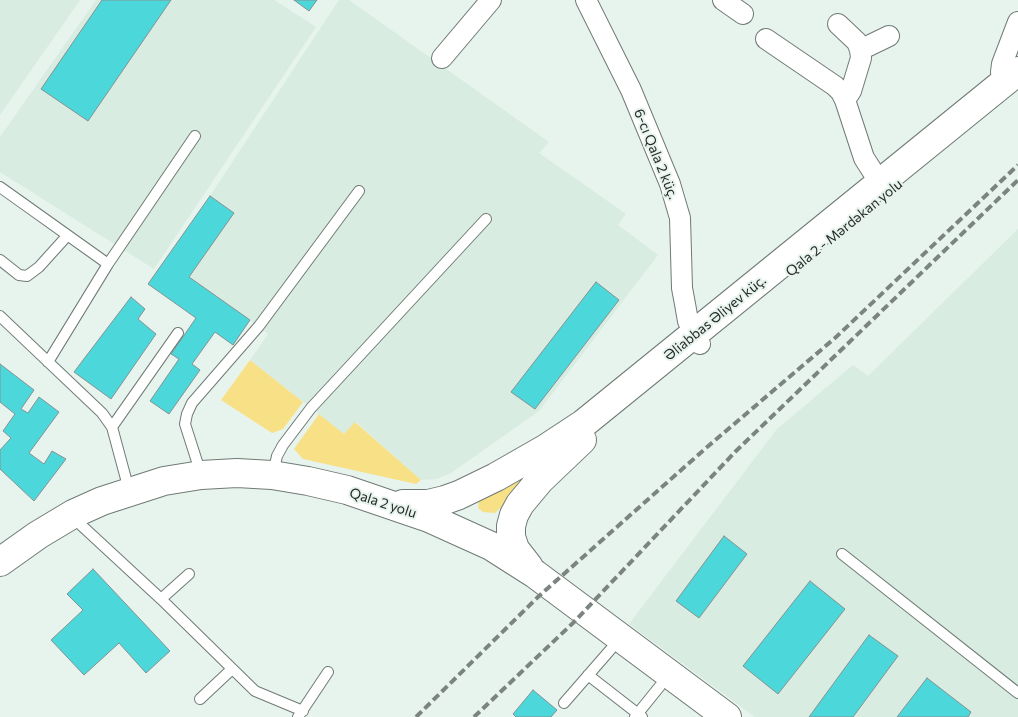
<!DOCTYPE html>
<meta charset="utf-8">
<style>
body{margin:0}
canvas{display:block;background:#e7f3ed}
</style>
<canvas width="1018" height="717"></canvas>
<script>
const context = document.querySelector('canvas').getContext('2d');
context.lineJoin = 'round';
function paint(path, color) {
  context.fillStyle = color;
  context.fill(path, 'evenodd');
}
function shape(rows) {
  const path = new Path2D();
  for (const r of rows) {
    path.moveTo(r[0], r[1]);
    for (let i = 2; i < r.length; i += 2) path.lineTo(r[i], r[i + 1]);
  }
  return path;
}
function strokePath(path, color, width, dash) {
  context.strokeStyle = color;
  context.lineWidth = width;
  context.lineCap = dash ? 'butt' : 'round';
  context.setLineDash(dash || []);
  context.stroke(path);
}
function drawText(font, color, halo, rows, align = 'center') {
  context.font = font + ' Commissioner,sans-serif';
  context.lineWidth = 4;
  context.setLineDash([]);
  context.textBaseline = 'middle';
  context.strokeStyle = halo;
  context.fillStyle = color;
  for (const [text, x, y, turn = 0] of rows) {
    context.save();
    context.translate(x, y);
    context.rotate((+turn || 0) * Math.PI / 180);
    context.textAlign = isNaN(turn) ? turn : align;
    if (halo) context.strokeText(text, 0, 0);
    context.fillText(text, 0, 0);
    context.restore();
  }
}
const built = shape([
 [0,0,80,0,0,115],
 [96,0,274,0,316,27,154,269,0,172,0,137],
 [339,0,349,0,549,142,539,153,626,214,618,225,658,255,539,411,451,473,436,479,421,480,356,422,344,434,250,360,268,334,250,320,189,277,234,213,210,196],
 [1018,229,1018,717,755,717,629,624,777,429,853,365,868,376]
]);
const green = shape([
 [250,360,303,402,283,429,272,433,221,400],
 [319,414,344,434,355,422,421,480,416,484,303,459,294,449],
 [567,443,495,513,483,512,478,508,479,500]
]);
const building = shape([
 [102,0,171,0,88,121,41,89,102,0],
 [294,0,317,0,309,11,294,0],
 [210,196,234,213,189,277,250,320,233,345,215,332,192,364,200,370,169,414,150,401,179,359,171,354,196,318,148,284,210,196],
 [596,282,619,300,535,409,511,392,596,282],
 [131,297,145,309,138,319,156,334,111,399,74,372,131,297],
 [0,364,34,390,21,409,28,413,39,397,59,412,29,453,44,464,52,451,66,459,34,501,0,469,0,450,11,438,3,431,15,414,0,402,0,364],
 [724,536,747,554,699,618,676,601,724,536],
 [93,569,170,651,146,673,119,643,84,675,51,640,83,610,67,594,93,569],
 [810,581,845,609,778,694,743,666,810,581],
 [869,635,898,656,853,717,809,717,869,635],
 [927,678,971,712,968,717,897,717,927,678],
 [533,690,557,710,551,717,516,717,513,714,533,690]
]);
const lane = shape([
 [0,187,108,264,48,362],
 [0,260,19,275,27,276,39,267,67,236],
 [108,264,195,136],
 [0,316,102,413,112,427,129,490],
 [112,427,178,333],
 [201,474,185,424,187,414,192,403,259,326,359,191],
 [273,474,277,456,283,445,311,408,486,219],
 [81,525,161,599,255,691,303,711],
 [842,554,1018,693],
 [161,599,189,574],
 [588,675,642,717],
 [200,699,232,669],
 [564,703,611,649],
 [298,717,328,672],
 [635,717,660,686]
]);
const street = shape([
 [586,0,631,90,670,184,680,218,682,288,685,304,688,321,700,344],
 [723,0,743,14],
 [838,24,857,42,860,50,861,58,851,91,845,100],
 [766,39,835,86,841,92,845,100,864,158,880,183],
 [860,50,889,36],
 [442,58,491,0],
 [1004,83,1001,72,1002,64,1018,22]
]);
const secondary = shape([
 [403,504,428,504,445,500,459,495,496,477,545,449,583,424,1018,71],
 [0,562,38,535,73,514,102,501,164,481,201,475,237,473,272,475,308,481,347,490,429,518,491,546,535,574,727,717],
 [529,567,515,549,511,537,511,526,514,515,520,504,540,480,582,440]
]);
const rail = shape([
 [416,717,539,596,706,448,835,338,1018,165],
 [474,717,574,622,736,451,1018,180]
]);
const streetNames = [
 ["6-cı Qala 2 küç.",656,154,68],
 ["Qala 2 - Mərdəkan yolu",844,228,-39],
 ["Əliabbas Əliyev küç.",715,318,-39],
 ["Qala 2 yolu",383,503,18]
];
paint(built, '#d8ece1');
paint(green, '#f8e086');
paint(building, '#4cd8da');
strokePath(building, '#859292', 1);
strokePath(lane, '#707b75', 12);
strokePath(street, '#707b75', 22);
strokePath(secondary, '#707b75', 30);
strokePath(lane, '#fff', 10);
strokePath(street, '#fff', 20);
strokePath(secondary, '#fff', 28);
strokePath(rail, '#7c8480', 4, [8, 4]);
drawText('14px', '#252927', '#e7f3ed', streetNames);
</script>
